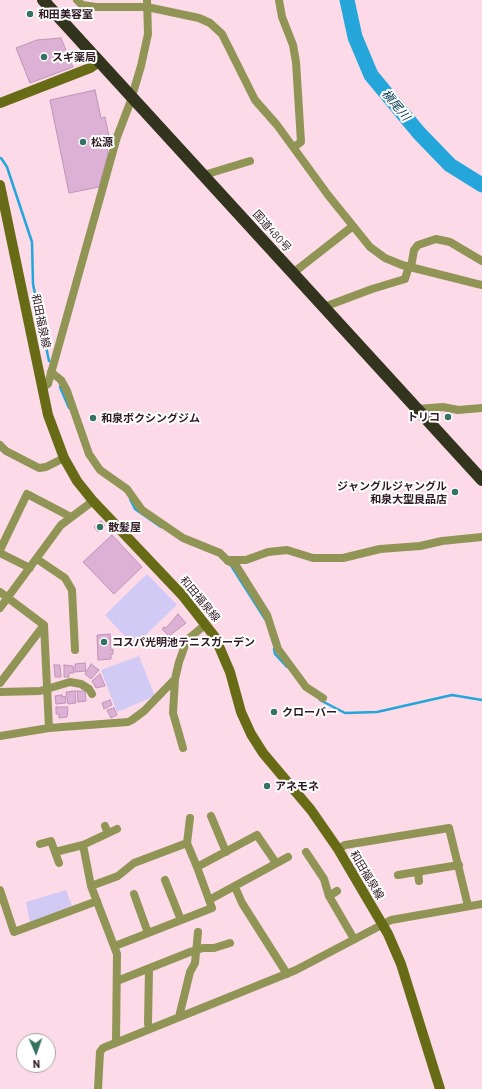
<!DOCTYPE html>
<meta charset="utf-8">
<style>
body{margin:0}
#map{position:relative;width:482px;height:1089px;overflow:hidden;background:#fcdae7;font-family:Barlow,sans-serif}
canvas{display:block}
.north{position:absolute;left:16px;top:1033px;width:40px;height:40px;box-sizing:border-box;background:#fff;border:1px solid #aba3a7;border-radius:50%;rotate:178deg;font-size:11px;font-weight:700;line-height:16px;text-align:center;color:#2e1a23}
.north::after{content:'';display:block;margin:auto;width:14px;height:18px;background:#347361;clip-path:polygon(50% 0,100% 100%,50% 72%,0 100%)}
</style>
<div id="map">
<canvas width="482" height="1089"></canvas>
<div class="north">N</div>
</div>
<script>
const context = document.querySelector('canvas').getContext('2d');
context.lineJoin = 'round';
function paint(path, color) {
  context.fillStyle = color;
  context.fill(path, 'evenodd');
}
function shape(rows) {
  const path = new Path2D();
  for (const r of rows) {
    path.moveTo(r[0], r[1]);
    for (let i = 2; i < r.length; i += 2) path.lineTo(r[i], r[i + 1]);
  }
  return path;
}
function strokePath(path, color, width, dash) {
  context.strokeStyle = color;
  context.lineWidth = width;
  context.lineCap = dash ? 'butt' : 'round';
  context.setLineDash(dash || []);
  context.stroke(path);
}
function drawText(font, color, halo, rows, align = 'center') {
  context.font = font + ' Barlow,"Noto Sans JP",sans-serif';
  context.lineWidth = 4;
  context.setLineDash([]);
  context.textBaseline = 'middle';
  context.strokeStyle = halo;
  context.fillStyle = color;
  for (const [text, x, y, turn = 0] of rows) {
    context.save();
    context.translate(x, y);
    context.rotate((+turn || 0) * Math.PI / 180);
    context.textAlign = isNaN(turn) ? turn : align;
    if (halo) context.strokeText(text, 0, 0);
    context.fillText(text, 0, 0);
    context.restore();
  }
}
const green = shape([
 [147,574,177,605,134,646,105,615],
 [139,656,155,696,117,712,101,670],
 [66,890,72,906,30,923,26,902]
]);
const stream = shape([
 [1,158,7,167,32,242,33,284,49,361],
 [60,387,69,408],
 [130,499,135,509,161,527],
 [230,564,265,619],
 [274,649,275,654,287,667],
 [320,700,345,713,377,712,452,695,482,700]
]);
const river = shape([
 [347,0,355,37,371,75,419,133,450,165,482,185]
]);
const building = shape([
 [61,38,73,67,30,83,16,48,37,40,61,38],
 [95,90,101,118,105,117,110,141,106,142,108,154,99,187,69,193,50,100,95,90],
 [101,521,105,526,98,532,94,527,101,521],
 [112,535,142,567,114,594,83,562,112,535],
 [178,614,186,623,169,636,162,629,164,627,166,628,178,614],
 [110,634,111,650,113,649,113,654,111,654,111,659,98,660,97,635,110,634],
 [85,663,86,671,75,672,75,664,85,663],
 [91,664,99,670,91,679,85,674,91,664],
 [54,665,60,665,61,677,55,677,54,665],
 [64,665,73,666,74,673,69,673,69,677,64,677,64,665],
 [100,674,105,686,96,688,92,681,100,674],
 [75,691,76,703,68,704,66,692,75,691],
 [77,691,85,691,86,701,78,702,77,691],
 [62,695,62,697,65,696,66,703,56,704,55,696,62,695],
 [110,700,112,705,104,709,102,703,110,700],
 [56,707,68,707,67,717,59,718,59,714,56,714,56,707],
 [114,708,117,715,111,718,107,710,114,708]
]);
const street = shape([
 [77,0,82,5,96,7,147,7,199,18,210,23,222,34,255,100,277,125,328,195,370,247,385,258,402,265,482,285],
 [279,0,282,17,293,45,296,62,301,142,294,147],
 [204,175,250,161],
 [411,267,414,250,418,245,436,239,450,242,482,261],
 [293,273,353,226],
 [324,307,372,289,405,279,409,266],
 [51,372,61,380,67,391,89,454,100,470,127,489,142,510,183,538,220,553,227,560,246,560,268,552,287,550,313,558,343,558,380,549,420,546,442,541,482,537],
 [43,387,48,384,117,137,130,103,141,66,148,34,147,0],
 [417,409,443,407,458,410,482,408],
 [0,445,6,451,39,468,46,467,64,458],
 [0,550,27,494,71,517],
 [0,553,30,568],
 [37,559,65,578,72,590,75,650],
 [228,561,235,564,267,615,278,649,306,687,323,698],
 [0,592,44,625],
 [0,608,61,525,93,501],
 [175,679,173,713,183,748],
 [0,683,44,625,49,728],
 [0,692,40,691,70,682,81,684,89,689,92,694],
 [0,736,49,728,128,722,132,720,144,711,175,679,179,662,187,640,206,624],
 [211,816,226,852],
 [105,826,108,833],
 [187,843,190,818],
 [40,844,51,841,59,863],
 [83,845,91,886,117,954,116,1042],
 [338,849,345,845,449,828,468,906],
 [55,852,83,845,117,829],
 [306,852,324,879,329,896,354,939],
 [197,867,257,835,276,863],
 [418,872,419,881],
 [398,875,459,865],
 [165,880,181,920],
 [91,886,118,876,134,863,187,843,197,867,212,908,115,946],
 [235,887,242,903,287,974],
 [0,890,14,932,97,901],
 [134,894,148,933],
 [329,896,337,891],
 [209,900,288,857],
 [149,969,148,1023,149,1029],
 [117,981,190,952,203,948,214,948,230,943],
 [179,1017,190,972,195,963,198,932],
 [98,1089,100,1052,103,1048,296,970,391,920,482,904]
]);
const secondary = shape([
 [0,103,90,68,99,62],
 [0,185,48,415,64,458,77,481,93,501,182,595,215,637,230,672,241,712,251,734,263,753,311,810,338,849,388,934,401,964,440,1089]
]);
const highway = shape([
 [43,0,482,480]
]);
const markers = [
 [30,14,4,"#347361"],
 [44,57,4,"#347361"],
 [83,142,4,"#347361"],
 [448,417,4,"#347361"],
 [93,418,4,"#347361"],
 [455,492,4,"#347361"],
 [100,527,4,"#347361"],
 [104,642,4,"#347361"],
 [274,712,4,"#347361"],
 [267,786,4,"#347361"]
];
const poiNames = [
 ["和田美容室",38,14],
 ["スギ薬局",52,57],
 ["松源",91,142],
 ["トリコ",440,417,"right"],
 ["和泉ボクシングジム",101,418],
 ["ジャングルジャングル",447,486,"right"],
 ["和泉大型良品店",447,499,"right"],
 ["散髪屋",108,527],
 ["コスパ光明池テニスガーデン",112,642],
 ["クローバー",282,712],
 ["アネモネ",275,786]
];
const streetNames = [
 ["国道480号",272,231,48],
 ["和田福泉線",41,321,78],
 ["和田福泉線",200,599,50],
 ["和田福泉線",367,875,59]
];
const waterNames = [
 ["槇尾川",396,105,50]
];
paint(green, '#d0caf4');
strokePath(stream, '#24a6db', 2.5);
strokePath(river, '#24a6db', 15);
paint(building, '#ddb1d5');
strokePath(building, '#be94b7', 1);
strokePath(street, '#909455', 8);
strokePath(secondary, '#686b16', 10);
strokePath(highway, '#32341d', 12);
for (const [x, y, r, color] of markers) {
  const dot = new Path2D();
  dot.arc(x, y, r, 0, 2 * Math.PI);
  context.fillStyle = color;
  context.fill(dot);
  strokePath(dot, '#fff', 1.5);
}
drawText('bold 11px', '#2e1a23', '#fff', poiNames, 'left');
drawText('11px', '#2e1a23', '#fff', streetNames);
drawText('italic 12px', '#00374d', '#fff', waterNames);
</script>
